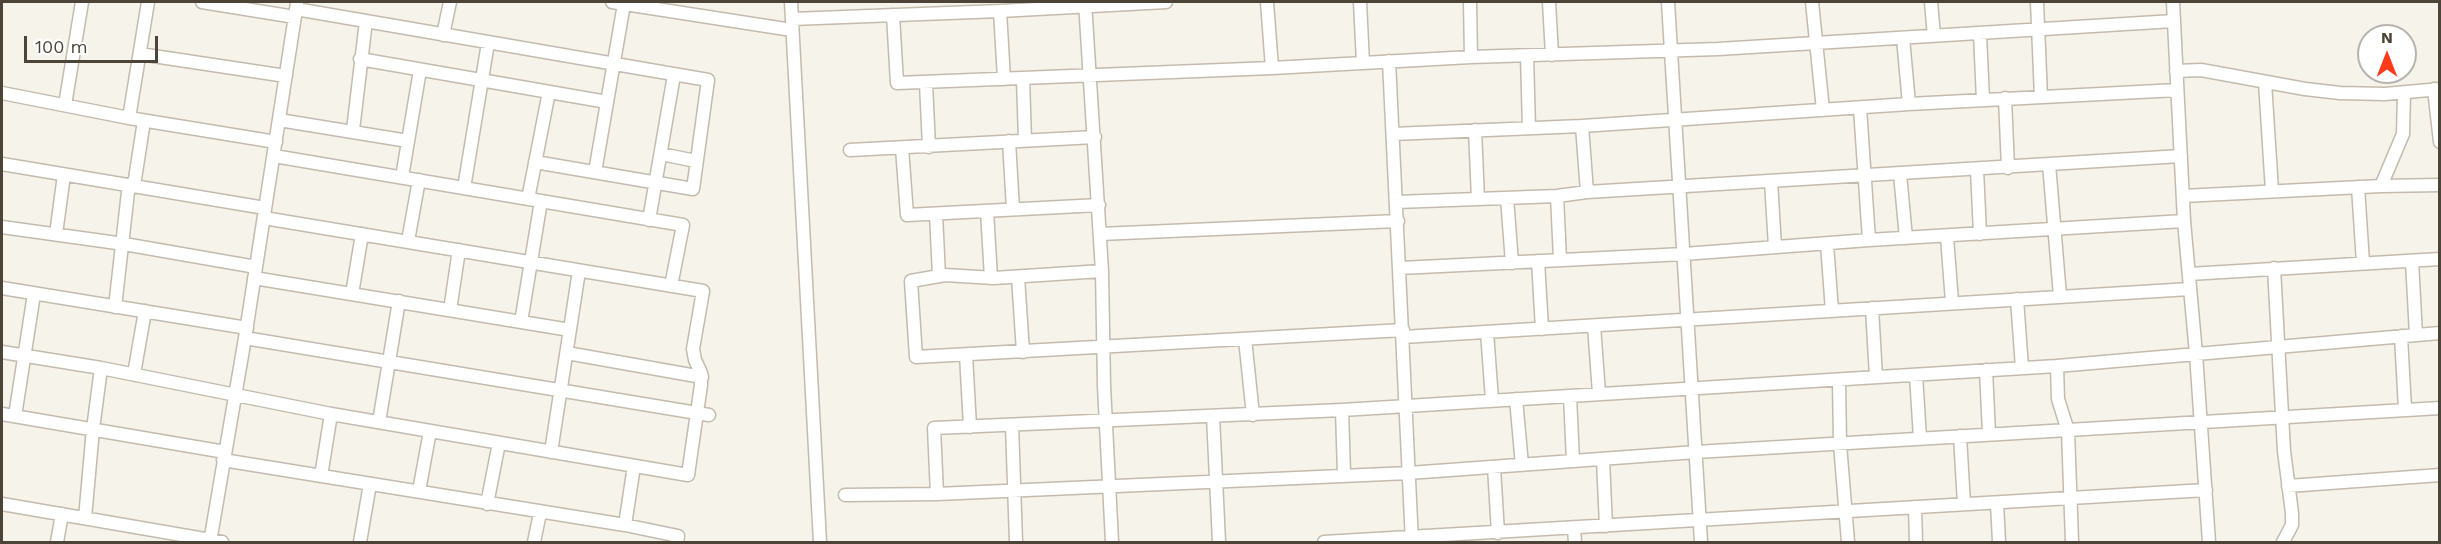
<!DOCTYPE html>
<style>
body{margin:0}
#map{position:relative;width:2441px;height:544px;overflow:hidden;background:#f6f3eb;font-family:"Work Sans",sans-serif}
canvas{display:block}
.frame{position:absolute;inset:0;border:3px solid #4c4438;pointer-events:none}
.north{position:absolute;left:2357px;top:24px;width:60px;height:60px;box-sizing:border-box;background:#fff;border:2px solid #b7b4af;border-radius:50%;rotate:0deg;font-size:16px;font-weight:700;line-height:24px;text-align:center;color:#4c4438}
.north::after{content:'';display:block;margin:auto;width:21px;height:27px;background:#ff3b1a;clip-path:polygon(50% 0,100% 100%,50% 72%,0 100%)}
.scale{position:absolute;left:24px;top:36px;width:134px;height:27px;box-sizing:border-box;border:3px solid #4c4438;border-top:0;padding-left:8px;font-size:18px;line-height:21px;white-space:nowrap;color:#4c4438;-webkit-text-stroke:4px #fff;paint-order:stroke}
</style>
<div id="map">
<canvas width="2441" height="544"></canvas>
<div class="frame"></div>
<div class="north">N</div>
<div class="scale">100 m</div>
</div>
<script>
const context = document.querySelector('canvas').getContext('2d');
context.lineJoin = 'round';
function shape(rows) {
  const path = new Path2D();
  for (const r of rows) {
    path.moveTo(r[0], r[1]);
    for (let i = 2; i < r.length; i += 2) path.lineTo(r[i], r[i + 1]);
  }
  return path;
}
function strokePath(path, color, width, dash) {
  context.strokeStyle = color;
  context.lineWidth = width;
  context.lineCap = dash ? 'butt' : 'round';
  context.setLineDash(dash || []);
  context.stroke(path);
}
const minor = shape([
 [202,2,295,17],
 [612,2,792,30],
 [791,2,820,542],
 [1085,2,1102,271,1104,386,1112,542],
 [1267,2,1272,68],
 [1360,2,1363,63],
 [1470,2,1471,57],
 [1549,2,1552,55],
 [1668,2,1701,542],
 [1812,2,1823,110],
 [1931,2,1934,36],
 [2037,2,2041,97],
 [2173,2,2184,221,2196,354,2209,542],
 [296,9,708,80,693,189,535,162],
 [1000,11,1004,79],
 [893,15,897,83,1272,68,1471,57,1718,49,2174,21],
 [792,19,1000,11,1166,2],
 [1980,34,1983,100],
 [443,35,450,2],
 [1903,38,1909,104],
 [140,54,286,76],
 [1527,56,1529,128],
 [360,59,607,102],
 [1389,61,1412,542],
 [2176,71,2201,70,2305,89,2340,93,2385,94,2440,89],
 [1023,79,1025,140],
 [2265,82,2272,191],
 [926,83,929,147],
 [2434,89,2440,142],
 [2,93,129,118,276,142],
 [2005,98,2008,168],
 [65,105,82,2],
 [1860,108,1869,240],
 [129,118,148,2],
 [279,120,408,141],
 [1582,126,1587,192],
 [353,130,366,21],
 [1475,130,1478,199],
 [1393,134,1582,126,1909,104,2177,90],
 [1009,141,1013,209],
 [902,148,907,215,1099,205],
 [850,150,1095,137],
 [661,154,696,161],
 [274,156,683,225,671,286],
 [2,164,265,208],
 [2049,164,2060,296],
 [1977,169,1980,234],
 [595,172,624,4],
 [1900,174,1906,238],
 [402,177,420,70],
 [1771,181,1775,247],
 [2381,186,2403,134,2404,93],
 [2358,187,2363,263],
 [464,188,488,43],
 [1557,196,1560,259],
 [2183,196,2381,186,2440,185],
 [1507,198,1512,263],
 [528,199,549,92],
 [1397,202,1557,196,1587,192,2181,156],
 [987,211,991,278],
 [936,214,939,276],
 [649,220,674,75],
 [2,227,124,244,256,267],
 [56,234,64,175],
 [1100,234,1398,221],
 [1947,237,1952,302],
 [408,241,419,180],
 [1827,244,1832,311],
 [1538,261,1542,329],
 [2412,261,2416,335],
 [1400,268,1684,254,1869,240,2184,221],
 [2274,268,2284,451,2292,513,2292,525,2283,542],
 [1102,271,994,278,945,275,911,281,916,357,1403,330],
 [2189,274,2440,259],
 [1018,277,1023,352],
 [254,278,570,330],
 [2,288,247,328],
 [352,294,362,234],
 [2017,299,2022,368],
 [115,307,128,192,135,179,144,121],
 [1872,308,1876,377],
 [450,310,459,250],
 [521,322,541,201],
 [1594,326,1599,393],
 [1487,332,1492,400],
 [2401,336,2405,409],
 [1403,337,2190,289],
 [245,338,709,415],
 [1245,339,1253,415],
 [2,352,101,368,331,414,688,475,701,385,701,373,695,360,693,349,703,291,264,218],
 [567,353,702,377],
 [966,355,970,427],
 [2057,366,2058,399,2068,431,2072,542],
 [1986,370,1989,434],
 [134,374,145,311],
 [1916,375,1920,438],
 [1839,380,1840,444,1848,542],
 [1570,396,1573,461],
 [1516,399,1522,465],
 [1342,410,1344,474],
 [2,414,225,452],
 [15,416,34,294],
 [1213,416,1219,542],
 [379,422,399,301],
 [1012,425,1016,542],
 [1960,436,1964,504],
 [551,452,579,271],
 [223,460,625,525,678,536,677,542],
 [1603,460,1606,526],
 [1494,467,1498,533],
 [321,476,331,414],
 [2288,486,2440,475],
 [419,491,430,431],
 [937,494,934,428,1342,410,2057,366,2440,333],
 [845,495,937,494,1409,473,1696,452,2440,408],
 [1997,503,1999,542],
 [2,504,222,542],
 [487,504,499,443],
 [1915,507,1916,542],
 [85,518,93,429,101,368],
 [625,525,634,466],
 [1574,529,1575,542],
 [57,542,62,514],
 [210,542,245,338,297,3],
 [360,542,370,484],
 [534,542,540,513],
 [1324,542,2206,490]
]);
strokePath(minor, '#c3bbad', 15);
strokePath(minor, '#fff', 12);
</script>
